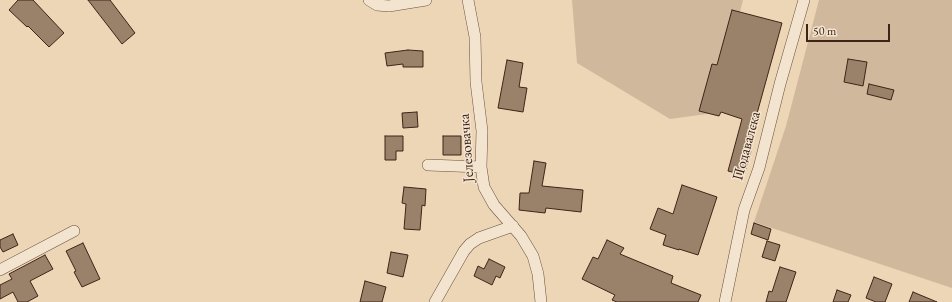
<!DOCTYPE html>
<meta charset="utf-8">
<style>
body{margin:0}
#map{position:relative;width:952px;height:302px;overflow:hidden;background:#edd6b6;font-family:"EB Garamond",serif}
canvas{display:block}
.scale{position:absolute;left:806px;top:24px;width:84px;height:18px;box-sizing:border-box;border:2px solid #3e2418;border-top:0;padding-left:5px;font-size:12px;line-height:14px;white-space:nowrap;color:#3e2418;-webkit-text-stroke:3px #f3e4d0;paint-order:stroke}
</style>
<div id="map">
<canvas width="952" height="302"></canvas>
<div class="scale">50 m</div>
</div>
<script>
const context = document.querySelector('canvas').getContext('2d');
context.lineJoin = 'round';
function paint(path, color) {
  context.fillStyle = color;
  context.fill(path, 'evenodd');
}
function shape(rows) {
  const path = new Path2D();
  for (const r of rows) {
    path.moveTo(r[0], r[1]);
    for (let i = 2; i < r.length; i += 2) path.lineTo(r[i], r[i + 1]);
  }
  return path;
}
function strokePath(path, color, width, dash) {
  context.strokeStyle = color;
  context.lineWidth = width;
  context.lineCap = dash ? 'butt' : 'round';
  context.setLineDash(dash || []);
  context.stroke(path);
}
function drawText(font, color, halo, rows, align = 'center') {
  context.font = font + ' "EB Garamond",serif';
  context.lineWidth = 3;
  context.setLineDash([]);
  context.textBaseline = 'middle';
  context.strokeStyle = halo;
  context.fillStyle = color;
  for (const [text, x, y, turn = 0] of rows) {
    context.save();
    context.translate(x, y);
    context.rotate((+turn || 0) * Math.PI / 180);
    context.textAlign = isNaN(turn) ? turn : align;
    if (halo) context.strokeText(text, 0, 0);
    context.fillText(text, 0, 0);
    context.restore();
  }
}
const green = shape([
 [572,0,743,0,714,113,670,119,577,63],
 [819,0,952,0,952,288,754,222,786,126]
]);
const building = shape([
 [18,0,33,0,64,33,49,47,28,26,27,27,9,10,18,0],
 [88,0,110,0,135,33,122,44,88,0],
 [732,10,782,23,753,128,755,129,749,150,751,151,744,175,728,171,742,119,721,112,719,116,699,111,712,64,717,65,732,10],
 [408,50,423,51,423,67,403,67,403,64,387,66,385,53,408,50],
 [848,59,867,62,863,86,844,82,848,59],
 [507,60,523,63,519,87,527,88,523,112,498,108,507,60],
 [869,84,894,90,891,100,867,94,869,84],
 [417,112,418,127,403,128,402,113,417,112],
 [385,136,403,136,403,151,396,151,396,160,385,160,385,136],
 [443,136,461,136,461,155,443,155,443,136],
 [534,161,546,163,542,186,583,190,581,212,546,208,545,213,519,210,520,193,529,193,534,161],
 [682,185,717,197,698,255,679,249,679,250,663,245,666,235,650,229,658,208,673,214,682,185],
 [404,187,426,189,425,206,422,205,420,230,404,229,406,204,402,203,404,187],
 [754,223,771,229,768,240,751,234,754,223],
 [13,234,18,245,3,252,0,247,0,240,13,234],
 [607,240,624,248,620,254,673,276,671,283,701,295,698,302,617,302,612,300,615,295,582,279,593,257,598,259,607,240],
 [767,241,780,245,775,261,762,257,767,241],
 [83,243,100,279,82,287,74,272,76,271,66,251,83,243],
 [391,252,408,255,403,277,387,273,391,252],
 [45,255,53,269,30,281,38,296,27,302,18,302,13,292,0,299,0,285,12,279,9,274,45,255],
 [489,259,505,267,500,278,496,276,492,285,474,276,478,266,484,269,489,259],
 [780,267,796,272,786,302,766,302,769,291,772,292,780,267],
 [874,277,892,284,885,302,876,302,866,298,874,277],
 [365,281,386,287,382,302,360,302,365,281],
 [837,290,851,295,848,302,833,302,837,290],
 [913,292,937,302,909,302,913,292]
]);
const minor = shape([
 [369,0,377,5,389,6,426,0],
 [468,0,475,37,476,82,482,131,481,167,484,187,494,205,521,236,533,256,538,274,541,302],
 [428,165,481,167],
 [0,270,74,231],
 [435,302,464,251,470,244,479,238,513,226],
 [725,302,744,210,759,168,780,84,804,0]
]);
const streetNames = [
 ["Подавалска",747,146,-75],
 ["Јелезовачка",467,148,-94]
];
paint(green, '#cfb89b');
paint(building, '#99816a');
strokePath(building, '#3e2418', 1);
strokePath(minor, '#6a5040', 12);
strokePath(minor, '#f3e4d0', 11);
drawText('15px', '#3e2418', '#f3e4d0', streetNames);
</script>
